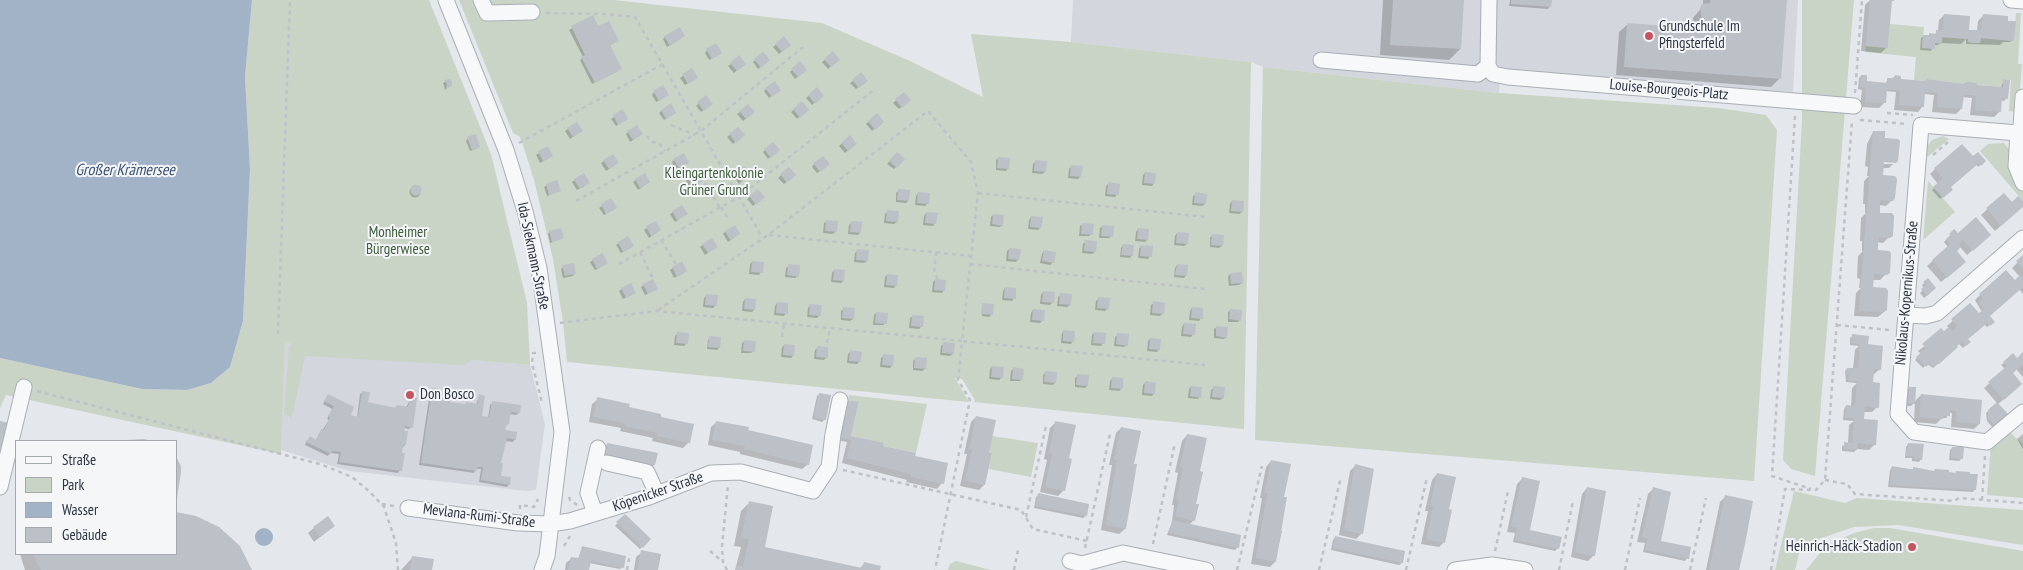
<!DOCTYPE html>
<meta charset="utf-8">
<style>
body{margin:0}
#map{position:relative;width:2023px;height:570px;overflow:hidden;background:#e4e7eb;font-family:"PT Sans Narrow",sans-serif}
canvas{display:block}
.legend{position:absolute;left:15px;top:440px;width:162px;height:115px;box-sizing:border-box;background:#f4f6f8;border:1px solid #a4a8af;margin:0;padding:6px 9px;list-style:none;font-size:15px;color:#2d3442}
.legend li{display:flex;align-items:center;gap:10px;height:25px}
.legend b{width:25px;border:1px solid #a4a8af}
</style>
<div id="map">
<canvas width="2023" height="570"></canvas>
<ul class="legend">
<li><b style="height:6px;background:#f7f8f9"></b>Straße</li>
<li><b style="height:14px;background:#c9d4c6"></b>Park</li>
<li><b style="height:14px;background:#a3b3c7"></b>Wasser</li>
<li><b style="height:14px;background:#bcc0c7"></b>Gebäude</li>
</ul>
</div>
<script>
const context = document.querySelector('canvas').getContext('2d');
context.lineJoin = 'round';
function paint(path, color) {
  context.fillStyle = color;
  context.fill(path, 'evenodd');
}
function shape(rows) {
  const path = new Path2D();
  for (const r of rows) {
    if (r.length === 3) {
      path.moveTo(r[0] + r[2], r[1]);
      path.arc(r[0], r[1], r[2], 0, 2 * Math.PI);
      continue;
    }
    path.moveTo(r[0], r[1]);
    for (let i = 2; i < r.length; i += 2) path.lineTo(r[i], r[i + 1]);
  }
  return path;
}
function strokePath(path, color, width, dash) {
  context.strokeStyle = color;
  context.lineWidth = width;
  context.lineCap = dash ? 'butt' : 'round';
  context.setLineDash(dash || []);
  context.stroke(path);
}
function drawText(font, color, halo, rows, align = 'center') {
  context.font = font + ' "PT Sans Narrow",sans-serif';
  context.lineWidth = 4;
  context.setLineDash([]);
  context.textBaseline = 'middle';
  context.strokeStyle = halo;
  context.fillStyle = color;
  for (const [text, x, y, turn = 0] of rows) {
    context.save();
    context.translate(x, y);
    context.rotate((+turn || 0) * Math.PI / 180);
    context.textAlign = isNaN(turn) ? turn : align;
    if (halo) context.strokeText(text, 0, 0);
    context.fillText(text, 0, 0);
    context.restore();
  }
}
const built = shape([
 [1073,0,1798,0,1793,92,1500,71,1499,93,1263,67,1251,62,1071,42],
 [285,343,530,365,545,424,536,490,526,491,349,471,281,450]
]);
const green = shape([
 [252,0,429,0,491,154,527,303,530,365,472,360,463,365,305,356,292,418,284,413,289,347,292,344,285,343,281,454,6,395,0,408,0,358,142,389,187,390,211,383,230,367,243,321,250,169,245,77],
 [459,0,614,0,822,23,910,61,983,97,971,34,1071,42,1251,62,1244,429,974,402,975,400,962,379,955,378,969,402,567,362,563,322,553,259,534,180,522,142,519,136,513,133],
 [1802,0,1854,0,1815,476,1791,469,1783,460,1802,120],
 [2016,13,2021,13,2018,64,2022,64,2018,112,2009,111,2011,80,2003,79,2003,87,1977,85,1977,83,1971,82,1965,82,1965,84,1927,79,1926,81,1914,80,1916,57,1865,52,1866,46,1888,48,1890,24,1924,27,1922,47,1935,49,1935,43,1942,43,1942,37,1968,39,1968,42,1974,43,1980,42,1981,38,2014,41],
 [1263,67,1499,93,1718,108,1766,115,1777,130,1754,481,1255,440],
 [1943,136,1949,139,1926,158,1923,155,1928,145,1932,140],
 [2004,143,2010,151,2023,189,2023,201,1980,151,1988,144],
 [1928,181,1955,212,1923,240],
 [849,395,927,404,916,453,883,446,884,444,851,436,859,403,848,400],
 [2007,430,2023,444,2023,498,1987,495,1991,442],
 [992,436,1038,443,1031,477,989,469,992,453,989,453],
 [1794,491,1845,503,1857,498,2023,510,2023,545,1898,525,1854,527,1801,545,1795,570,1775,570],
 [1874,528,1890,528,2023,551,2023,570,1806,570,1820,553,1833,542,1854,533],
 [956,561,991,570,948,570,950,564]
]);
const water = shape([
 [0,0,252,0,245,77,250,169,243,321,230,367,211,383,187,390,142,389,0,358],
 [264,537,9]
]);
const shadow = shape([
 [1383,0,1463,0,1460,49,1449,60,1380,55],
 [1510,0,1550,0,1550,6,1548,9,1509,6],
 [1703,0,1785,0,1780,78,1771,87,1616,75,1619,32,1628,24,1694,29,1693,18,1703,6],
 [1870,0,1895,0,1890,2,1887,47,1881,53,1861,51,1865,5],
 [1944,15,1967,31,1977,31,1978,21,1983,16,2013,40,2010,42,2003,42,2000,45,1966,44,1966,39,1961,44,1941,43,1938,45,1934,45,1931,51,1920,50,1921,38,1924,36,1934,35,1938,31,1939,20],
 [592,17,598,28,617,41,609,46,618,71,592,84,580,60,583,57,569,30],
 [665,37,681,38,667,47,663,39],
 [784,38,787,47,779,54,773,47],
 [707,50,718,55,709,60,705,53],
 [763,53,769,60,758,69,753,62],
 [833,53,836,62,828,69,822,62],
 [800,63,806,70,795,79,790,72],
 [731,64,744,64,734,73,728,66],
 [691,70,694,80,685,85,680,78],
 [1861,76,1865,83,1885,84,1888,79,1892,79,1895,76,1900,80,1963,85,1965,83,1976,88,2001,88,2004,80,2007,98,2004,101,2000,100,1999,112,1994,117,1970,115,1972,98,1962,97,1961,109,1956,114,1932,112,1934,95,1924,94,1923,106,1918,112,1894,110,1896,92,1885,91,1884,103,1879,108,1860,107,1862,90,1858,89,1859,78],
 [449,80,450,86,445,90,443,83],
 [853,81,864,83,856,89,850,83],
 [766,89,777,92,769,98,764,91],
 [817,89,822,96,812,105,806,98],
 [654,92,665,97,656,102,652,95],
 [903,94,909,100,899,109,893,103],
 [706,97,709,106,701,112,696,106],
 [802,103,807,110,797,119,791,112],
 [622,111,627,119,616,126,611,119],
 [661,111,675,113,664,120,659,113],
 [740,112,751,114,743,121,737,114],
 [877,115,880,124,872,131,866,124],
 [738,128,741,137,733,144,727,137],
 [568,129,581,131,570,139,565,131],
 [628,132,642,134,630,142,626,134],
 [1873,132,1883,164,1893,164,1889,168,1882,168,1882,176,1894,198,1886,206,1879,205,1878,214,1891,235,1883,243,1877,242,1875,251,1888,272,1880,280,1872,280,1872,286,1886,310,1878,317,1854,316,1856,293,1861,288,1859,288,1860,279,1857,278,1858,256,1863,251,1862,251,1862,241,1860,241,1861,218,1866,213,1865,213,1865,204,1863,204,1864,181,1869,176,1867,176,1868,167,1865,166,1867,144],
 [849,137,853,146,845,153,839,146],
 [468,138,479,146,476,149,470,151,466,141],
 [773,143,776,152,768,159,763,152],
 [548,148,552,156,540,163,536,155],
 [897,153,903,159,894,169,887,164],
 [999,158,1008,168,1006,171,996,170,996,160],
 [1973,158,1984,161,1978,167,1976,164,1949,188,1951,190,1940,199,1932,190,1938,184,1930,174,1935,169],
 [674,160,685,165,676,170,672,162],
 [604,161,615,165,606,171,601,163],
 [1036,161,1045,172,1042,174,1032,173,1033,164],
 [814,164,826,167,817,173,812,167],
 [1071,167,1080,177,1078,179,1068,178,1069,169],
 [744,168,747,177,739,184,734,177],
 [789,169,792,178,784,184,778,178],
 [1145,173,1154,183,1152,186,1142,185,1143,175],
 [644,174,649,182,638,190,633,182],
 [583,175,586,185,577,190,572,182],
 [688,178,701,181,689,187,686,180],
 [1108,184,1117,194,1115,197,1105,196,1106,186],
 [547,185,559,191,547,196,544,187],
 [415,192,5.5],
 [758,190,763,197,753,206,747,199],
 [899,190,908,201,906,203,896,202,896,193],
 [918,193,928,203,925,206,915,205,916,196],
 [1196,194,1205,204,1202,206,1192,205,1193,196],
 [2004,194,2012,203,2023,203,2023,206,1995,231,1981,215],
 [611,200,613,210,604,215,599,208],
 [1232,201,1242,212,1239,214,1229,213,1230,204],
 [888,211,897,222,894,224,884,223,885,214],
 [673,212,686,214,675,222,670,214],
 [926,213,935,223,933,226,923,225,924,216],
 [993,215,1002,225,1000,227,990,226,991,217],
 [1031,217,1040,228,1038,230,1028,229,1029,220],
 [827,221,836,231,833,234,823,233,824,223],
 [655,222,660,230,649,238,644,230],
 [851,223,860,233,858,235,848,234,849,225],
 [1083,224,1092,234,1089,236,1079,236,1080,226],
 [1103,226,1112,236,1109,238,1099,238,1100,228],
 [1138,229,1147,240,1145,242,1135,241,1136,232],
 [1954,231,1957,235,1984,240,1967,255,1960,247,1955,252,1959,267,1941,282,1927,266,1948,247,1944,242],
 [550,232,562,238,550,243,548,234],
 [725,232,739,234,728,242,723,234],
 [1177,233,1187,244,1184,246,1174,245,1175,236],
 [1213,235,1222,246,1219,248,1210,247,1210,238],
 [627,238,630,248,621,253,616,245],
 [1086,241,1095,252,1092,254,1082,253,1083,244],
 [703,245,716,247,705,255,700,247],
 [1123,245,1132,255,1130,258,1120,257,1121,248],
 [1141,246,1150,256,1148,259,1138,258,1139,249],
 [1009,249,1018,259,1016,262,1006,261,1007,251],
 [858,250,867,261,864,263,854,262,855,253],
 [1044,251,1053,262,1050,265,1040,263,1042,254],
 [2023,257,2023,294,2019,289,1988,316,1991,324,1987,327,1984,324,1967,339,1969,342,1963,348,1958,343,1951,353,1933,368,1927,364,1923,368,1915,360,1921,354,1918,351,1949,328,1947,326,1970,305,1978,315,1982,312,1975,300,1980,295,2015,282,2020,277,2012,268],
 [593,260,604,265,595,270,590,262],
 [752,262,761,272,759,275,749,274,750,264],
 [681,263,684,273,674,278,670,270],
 [1177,265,1186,275,1184,278,1174,277,1175,268],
 [789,266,798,276,795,278,785,277,786,268],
 [563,267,575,273,573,276,563,278,561,269],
 [834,270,843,281,841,283,831,282,832,273],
 [1230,274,1242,283,1239,285,1229,286,1228,277],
 [887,275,896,285,894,288,884,287,885,277],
 [935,280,944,290,942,293,932,292,933,282],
 [1928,280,1935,288,1924,298,1920,293,1924,289,1922,285],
 [644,285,657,289,645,295,641,287],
 [1005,288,1014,298,1012,301,1002,300,1003,291],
 [622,289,635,293,623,299,619,291],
 [1043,292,1052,303,1050,305,1040,304,1041,295],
 [1061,295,1070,296,1070,305,1067,307,1057,306,1058,297],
 [706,296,715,306,713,308,703,307,704,298],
 [1099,298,1108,308,1105,311,1095,310,1096,301],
 [745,299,754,310,752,312,742,311,743,302],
 [777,303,786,313,784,316,774,315,775,306],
 [1154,303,1163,313,1160,316,1150,315,1151,305],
 [982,304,992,314,989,317,982,316],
 [810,305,819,316,817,318,807,317,808,308],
 [1192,308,1201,318,1199,321,1189,320,1190,311],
 [844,309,853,319,850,321,841,320,841,311],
 [1033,310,1042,321,1040,323,1030,322,1031,313],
 [1231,310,1240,320,1238,322,1228,322,1228,312],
 [876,313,886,323,883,325,873,325,874,315],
 [913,316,922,326,919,329,909,328,910,318],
 [1184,324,1193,334,1191,337,1181,336,1182,327],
 [1217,327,1226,337,1224,339,1214,338,1214,329],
 [1064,331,1073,341,1071,344,1061,343,1062,333],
 [1094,333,1103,343,1101,346,1091,345,1092,335],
 [677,334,686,344,684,346,674,345,675,336],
 [1118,335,1127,345,1124,347,1114,346,1115,337],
 [1853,336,1867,344,1880,369,1873,375,1872,382,1877,407,1872,412,1863,412,1862,420,1875,444,1869,450,1857,449,1854,452,1842,451,1842,446,1848,444,1849,425,1854,421,1843,420,1844,409,1846,406,1851,407,1852,388,1857,383,1846,382,1845,371,1847,369,1853,369,1855,350,1859,346,1850,345,1850,338],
 [710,338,719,348,717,350,707,349,708,340],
 [1150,339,1159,349,1157,352,1147,351,1148,341],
 [745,341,754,351,751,353,741,353,742,343],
 [944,344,953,354,950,356,940,355,941,346],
 [784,345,793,356,791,358,781,357,782,348],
 [817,348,827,349,826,358,824,360,814,359,815,350],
 [850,352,859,362,857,364,847,363,848,354],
 [2023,354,2023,377,2016,369,2011,373,2015,389,1997,405,2007,415,1993,428,1987,421,1986,413,1997,403,1984,388,2005,369,2001,365,2004,363,2016,360],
 [883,356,892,366,890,368,880,367,881,358],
 [916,358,925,369,922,371,913,370,913,361],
 [992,367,1002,377,999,380,989,379,990,369],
 [1013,369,1022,379,1020,381,1010,381,1011,371],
 [1046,372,1055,382,1053,385,1043,384,1043,375],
 [1078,375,1087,386,1085,388,1075,387,1075,378],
 [1112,379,1121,389,1119,391,1109,390,1110,381],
 [1145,383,1154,393,1152,396,1142,395,1143,385],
 [1191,387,1200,397,1198,399,1188,398,1189,389],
 [1214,387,1223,398,1220,400,1210,399,1211,390],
 [1910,388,1914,402,1921,395,1944,397,1979,424,1974,429,1951,427,1952,413,1949,413,1946,418,1942,418,1936,424,1914,422,1915,402,1911,406,1907,406,1907,390],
 [433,389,437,399,448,403,476,405,479,396,481,417,488,418,490,405,492,403,519,413,516,415,509,414,508,424,505,426,504,431,515,439,513,442,505,441,500,464,500,477,509,484,507,487,479,482,481,469,476,469,474,473,419,465,430,392],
 [363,392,367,403,394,409,397,406,406,408,410,399,411,427,409,429,404,428,405,445,402,448,400,470,398,473,337,464,339,454,330,453,328,456,305,445,307,440,315,441,329,420,327,419,332,409,323,404,326,398,349,416,357,418,360,394],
 [820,394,825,419,822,422,812,419,817,396],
 [598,399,659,418,689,442,683,448,652,441,653,438,620,431,621,428,589,422,592,404],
 [857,403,849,440,852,438,914,457,942,483,937,489,906,482,907,480,842,463,847,442,836,440],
 [976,417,987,454,984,485,979,490,960,486,967,454,964,454,971,422],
 [717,422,747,431,808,464,802,469,740,454,740,452,708,445,711,427],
 [1056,422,1064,490,1058,496,1040,492,1047,460,1044,459,1050,428],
 [1121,428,1132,465,1125,529,1119,534,1101,530,1112,465,1109,465,1116,433],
 [2023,434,2023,449,2017,439],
 [1187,435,1199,472,1194,520,1189,525,1238,547,1235,550,1167,535,1172,522,1174,505,1172,505,1178,473,1175,472,1182,441],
 [608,444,656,454,654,465,652,467,603,457,605,447],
 [1908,444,1921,459,1919,462,1912,461,1912,458,1905,458,1906,447],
 [1952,448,1962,458,1959,461,1949,460,1950,450],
 [1271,461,1283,498,1279,530,1282,531,1275,562,1270,567,1251,564,1262,498,1260,498,1266,467],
 [1355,466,1366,502,1368,503,1362,533,1356,539,1339,535,1350,471],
 [1892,467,1955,474,1956,472,1975,489,1973,492,1888,487,1890,470],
 [1437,474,1447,510,1444,542,1439,547,1421,544,1428,511,1425,511,1432,480],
 [1522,479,1528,531,1558,548,1555,551,1513,542,1515,533,1507,532,1517,484],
 [1587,488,1594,555,1588,561,1571,557,1582,494],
 [1653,489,1658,541,1687,558,1685,561,1643,552,1645,543,1637,542,1648,494],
 [1039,495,1086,516,1083,518,1034,508,1036,497],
 [1725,497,1738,570,1706,570,1720,502],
 [750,502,763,548,859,569,864,564,879,570,735,570,741,547,734,546,741,511],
 [625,515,649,539,640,549,615,526],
 [334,526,314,542,308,533,314,528],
 [1335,537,1402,563,1399,565,1331,550,1333,540],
 [582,548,622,567,620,569,589,563,588,570,565,570,566,563,572,558,578,559],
 [642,552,656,570,634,570,636,557],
 [20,554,176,554,250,570,25,570],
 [412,558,431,570,401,570]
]);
const building = shape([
 [1393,0,1464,0,1461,49,1390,45],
 [1511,0,1552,0,1551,7,1511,4],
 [1710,0,1787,0,1781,79,1624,67,1627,23,1708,29,1708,24,1702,20,1700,8,1702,4,1710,3],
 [1870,0,1892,0,1888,48,1866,46],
 [1944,14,1970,16,1969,30,1981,30,1983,14,2008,16,2008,21,2016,21,2014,41,1981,38,1980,43,1974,43,1968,42,1968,39,1942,37,1942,44,1935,43,1935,49,1922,48,1923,35,1929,35,1929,33,1936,34,1936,30,1943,30],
 [593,15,598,26,609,21,619,41,610,45,622,69,595,83,581,57,585,55,571,26],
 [680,27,685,36,670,46,664,36],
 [784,36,791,45,782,52,775,44],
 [716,43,722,53,712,59,706,49],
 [833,51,840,60,831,67,824,59],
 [763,52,770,60,761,68,754,59],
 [739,55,746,64,737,71,730,63],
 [800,61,807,70,798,77,791,69],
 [692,68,698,78,688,84,682,74],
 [861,72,868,81,859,88,852,80],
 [1861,75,1867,75,1867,81,1887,83,1887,78,1895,78,1895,75,1901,76,1901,79,1926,81,1927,79,1965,84,1965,82,1971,82,1977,83,1977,85,2003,87,2003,79,2010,80,2008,99,2002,98,2001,112,1975,110,1976,96,1973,95,1964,95,1962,109,1937,107,1938,93,1929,92,1925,92,1924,107,1899,105,1900,91,1894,90,1887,89,1886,103,1865,102,1866,88,1860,87],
 [450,79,452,82,452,86,446,89,447,84,444,80],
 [775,81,781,90,772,97,765,88],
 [663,85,669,95,659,101,653,91],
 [817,87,824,96,815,104,808,95],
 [904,92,911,100,902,108,895,99],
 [706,95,713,104,704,111,697,102],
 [802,101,809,110,800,118,793,109],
 [671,103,676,113,666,119,661,110],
 [748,104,755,112,746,119,739,111],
 [623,109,628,119,618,125,613,115],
 [877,113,884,122,875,130,868,121],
 [577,122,583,131,573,137,567,128],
 [637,125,643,134,633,140,627,131],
 [738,127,745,135,736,143,729,134],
 [1873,131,1885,131,1885,138,1898,139,1900,141,1898,161,1896,163,1884,162,1884,166,1883,175,1895,176,1897,179,1895,198,1893,201,1880,200,1880,213,1892,213,1894,216,1893,236,1890,238,1879,237,1878,247,1878,250,1889,251,1891,253,1890,273,1887,275,1874,274,1874,277,1873,287,1886,288,1888,291,1887,310,1884,312,1859,311],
 [476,134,480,147,472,150,467,137],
 [850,135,857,144,848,151,841,143],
 [773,142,780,150,771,158,764,149],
 [1962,144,1973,156,1978,152,1986,161,1981,166,1979,163,1951,187,1953,190,1943,198,1933,187,1943,178,1934,168],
 [548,146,553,156,543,161,538,151],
 [897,152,905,159,897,168,889,161],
 [684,153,689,163,679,168,673,159],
 [613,154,619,163,609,169,603,160],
 [823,156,830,164,820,172,813,163],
 [998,157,1010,158,1009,169,997,168],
 [1035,160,1047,161,1046,172,1034,171],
 [1071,165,1083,166,1081,177,1070,176],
 [744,166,751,175,742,182,735,174],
 [789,167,796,175,787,183,780,174],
 [697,171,703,181,693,187,687,177],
 [1145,172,1156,173,1155,184,1144,183],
 [584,173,590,183,579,188,574,179],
 [645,173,650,182,640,188,635,179],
 [557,180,561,191,549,195,546,184],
 [1108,182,1120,184,1119,195,1107,194],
 [416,190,5.5],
 [758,189,765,197,756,205,749,196],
 [898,189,910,190,909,201,897,200],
 [918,192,930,193,929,204,917,203],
 [1195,192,1207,194,1206,204,1194,203],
 [2004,193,2012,202,2018,196,2023,201,2023,207,2001,226,1986,208],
 [611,198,617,208,606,214,601,204],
 [1232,200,1244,201,1243,212,1231,211],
 [682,205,688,214,677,220,672,211],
 [887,210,899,211,898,222,886,221],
 [926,212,938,213,936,224,925,223],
 [993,214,1004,215,1003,226,992,224],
 [1031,216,1043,217,1041,228,1030,227],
 [1976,217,1991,235,1973,251,1963,240,1959,244,1961,247,1957,251,1966,262,1947,278,1932,260,1950,244,1946,239,1951,235,1949,234,1954,229,1958,233],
 [826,220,838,221,837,232,825,231],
 [656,221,661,230,651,236,646,226],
 [851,221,862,222,861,233,850,232],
 [1082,223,1094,224,1093,235,1081,234],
 [735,225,740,234,730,240,725,231],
 [1102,225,1114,226,1113,237,1101,236],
 [561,228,564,238,552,242,549,231],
 [1138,228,1149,229,1148,240,1137,239],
 [1177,232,1189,233,1188,244,1176,243],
 [1212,234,1224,235,1223,246,1211,245],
 [628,236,634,246,623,252,618,242],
 [712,238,718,247,708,253,702,244],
 [1085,240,1097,241,1096,252,1084,251],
 [1123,244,1134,245,1133,256,1121,255],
 [1141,245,1153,246,1152,257,1140,256],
 [1009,248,1021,249,1019,260,1008,259],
 [857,249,869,250,868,261,856,260],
 [1044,250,1056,252,1054,263,1042,261],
 [602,253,608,263,597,269,592,259],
 [2023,255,2023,269,2016,261],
 [682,261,687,271,677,277,672,267],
 [752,261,764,262,763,273,751,272],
 [574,263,576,274,565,276,562,265],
 [788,264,800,265,799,277,787,275],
 [1177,264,1188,265,1187,276,1175,275],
 [834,269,845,270,844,281,833,280],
 [2006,270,2015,280,2020,275,2023,279,2023,287,1990,316,1995,322,1990,326,1987,323,1978,331,1968,339,1971,342,1966,346,1962,341,1957,346,1958,347,1939,364,1938,363,1934,367,1930,363,1926,367,1916,357,1926,348,1922,344,1941,328,1944,331,1949,327,1952,331,1955,329,1957,326,1951,319,1970,303,1979,313,1984,309,1978,303,1983,298,1979,294],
 [1242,272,1243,283,1231,284,1230,273],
 [887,274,898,275,897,286,886,285],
 [1928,278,1936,288,1927,296,1921,289,1926,285,1923,282],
 [653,279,658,289,648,294,643,284],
 [935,279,946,280,945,291,934,290],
 [631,283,636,293,626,298,621,288],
 [1005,287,1016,288,1016,299,1004,298],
 [1043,291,1055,292,1054,303,1042,302],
 [1060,293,1072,294,1071,305,1059,304],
 [706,294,718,295,717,306,705,305],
 [1098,297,1110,298,1109,309,1097,308],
 [745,298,756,299,755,310,744,309],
 [1153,301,1165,303,1164,314,1152,313],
 [777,302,788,303,788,314,776,313],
 [982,303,994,304,993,315,981,314],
 [810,304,822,305,821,316,809,315],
 [843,307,855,308,854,319,842,318],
 [1192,307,1203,308,1203,319,1191,318],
 [1033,309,1045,310,1044,321,1032,320],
 [1230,309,1242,310,1241,321,1229,319],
 [876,312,888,313,887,324,875,323],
 [912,315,924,316,923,327,911,326],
 [1184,323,1196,324,1195,335,1183,334],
 [1216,326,1228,327,1227,338,1216,336],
 [1063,330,1075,331,1074,342,1063,341],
 [677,332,689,333,688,344,676,343],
 [1094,332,1106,333,1105,344,1093,343],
 [1117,333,1129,334,1128,346,1116,344],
 [1852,334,1869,336,1868,344,1883,346,1881,370,1874,369,1874,373,1873,382,1880,383,1879,408,1865,406,1864,419,1878,420,1876,445,1858,443,1857,450,1844,449,1844,442,1852,443,1854,418,1845,418,1846,405,1855,406,1856,394,1857,381,1848,381,1849,374,1846,374,1847,368,1858,368,1860,344,1851,343],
 [709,336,721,337,720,348,708,347],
 [1150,338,1161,339,1160,350,1149,349],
 [744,340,756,341,755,352,743,351],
 [943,342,955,343,954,354,942,353],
 [784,344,795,345,794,356,783,355],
 [817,346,828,347,828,358,816,357],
 [850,350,862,352,861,362,849,361],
 [2023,352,2023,364,2013,373,2022,384,2004,400,1988,382,2007,366,2003,362,2013,353,2017,358],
 [883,354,894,355,893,366,882,365],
 [915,357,927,358,926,369,914,368],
 [992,366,1004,367,1003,378,991,377],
 [1013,367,1024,369,1023,380,1012,379],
 [1045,371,1057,372,1056,383,1044,382],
 [1077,374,1089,375,1088,386,1076,385],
 [1112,377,1123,378,1123,389,1111,388],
 [1145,381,1156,383,1155,394,1144,393],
 [1191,386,1202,387,1201,398,1190,396],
 [1213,386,1225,387,1224,398,1212,397],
 [1909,387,1916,387,1915,404,1908,404],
 [432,388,440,389,439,398,450,399,450,402,465,404,466,402,478,404,479,394,485,396,482,416,489,417,492,401,521,405,520,413,511,412,509,424,507,424,505,430,517,432,516,440,507,438,501,463,503,463,501,476,511,477,510,485,481,480,483,467,478,467,477,471,421,463],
 [362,391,370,392,368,402,396,408,397,405,408,407,410,397,417,398,413,428,405,426,404,431,408,431,406,445,403,445,402,453,405,453,402,471,339,462,341,452,333,451,331,454,306,442,310,436,316,440,321,429,324,430,330,417,328,416,334,406,324,401,328,394,354,407,351,415,358,417],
 [819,393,831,395,826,420,814,417],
 [1921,394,1982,400,1980,424,1956,422,1957,411,1950,410,1950,416,1943,416,1943,419,1919,417],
 [597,397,630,404,629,407,661,414,661,417,694,424,690,443,657,436,657,433,625,426,625,423,593,417],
 [846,400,859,402,851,436,884,443,883,446,916,453,915,456,948,463,944,484,911,477,911,474,847,458,851,440,838,437],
 [1997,402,2009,415,1996,426,1988,418,1988,410],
 [976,416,996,420,989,453,992,453,985,485,965,481,972,449,969,449],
 [0,421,10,423,0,461],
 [716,421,749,427,748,430,813,445,809,465,744,449,745,446,712,440],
 [1055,421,1076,425,1069,458,1072,459,1065,491,1045,487,1052,454,1049,454],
 [1121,427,1141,431,1134,464,1137,464,1126,529,1106,525,1117,460,1114,459],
 [1187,434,1207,438,1200,471,1203,472,1196,504,1199,504,1195,521,1175,516,1179,500,1176,500,1183,467,1180,467],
 [144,439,151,441,127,441,127,440],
 [607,443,658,453,655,465,605,455],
 [1908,443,1924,444,1922,460,1914,459,1914,456,1906,456],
 [1952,447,1964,447,1963,459,1951,458],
 [176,456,181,466,181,473,177,498],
 [1271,460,1291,464,1284,497,1287,497,1276,562,1256,558,1267,493,1264,493],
 [1355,464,1374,469,1363,534,1344,530],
 [1892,466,1913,470,1913,467,1934,471,1935,469,1949,470,1949,472,1956,473,1956,471,1970,472,1970,474,1978,474,1976,490,1890,485],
 [1437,473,1456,477,1449,509,1452,510,1445,543,1426,539,1433,506,1430,506],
 [1522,477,1540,481,1530,530,1562,537,1559,549,1515,540,1517,528,1511,526],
 [1587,487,1606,491,1595,556,1575,552],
 [1653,487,1671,492,1661,541,1691,547,1689,559,1645,550,1647,538,1642,537],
 [1038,493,1089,504,1087,516,1036,506],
 [1725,495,1753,501,1745,544,1739,570,1709,570],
 [749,501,773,506,765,547,862,568,864,562,881,566,880,570,736,570,737,565,743,567,749,539,741,538],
 [176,512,196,516,219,527,240,546,252,570,41,570,33,554,176,554],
 [625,514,651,539,643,548,616,522],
 [328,516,335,526,320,537,313,527],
 [1172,520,1241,535,1239,548,1169,533],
 [1335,536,1405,551,1403,563,1333,548],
 [582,546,626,556,624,568,591,561,589,570,568,570,571,557,579,558],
 [641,550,661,554,658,570,637,570],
 [412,556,434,559,432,570,410,570]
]);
const path = shape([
 [546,13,606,14,635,17,762,237],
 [1855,93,1862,0],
 [1887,113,1913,115],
 [1795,116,1772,476,1811,489],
 [1860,120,1907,124],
 [671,125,695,135],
 [647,136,651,142,659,143,665,151],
 [519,143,663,64],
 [1933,155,1948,142],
 [701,176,720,208],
 [978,193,1206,217],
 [576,201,701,131,803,47],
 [721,207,729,220],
 [769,235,971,256],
 [661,240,676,264],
 [640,252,653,279],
 [936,252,934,273,938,279],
 [619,264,739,197,875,89],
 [970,264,1205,289],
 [658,310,768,235,928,111,971,162,978,193,962,341,1205,365],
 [560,323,657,311,962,341,958,380,970,400,935,570],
 [1837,325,1890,330],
 [278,334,290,0],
 [782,337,784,323],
 [827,343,830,328],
 [536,353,533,353,532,363,542,403],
 [37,391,320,464,352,477,369,491,384,507,396,543,398,570],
 [843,470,1021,510,1033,529,1087,541],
 [1825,480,1847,484,1855,494,1954,501,1959,498,2023,503],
 [569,497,570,500,577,505],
 [1982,500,1985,456],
 [382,504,394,506],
 [520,509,520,505,534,507,538,499],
 [1026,517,1046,426],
 [1153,544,1175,443],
 [564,546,570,536],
 [1085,548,1110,434],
 [710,551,723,562],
 [1495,551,1508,491],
 [627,570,630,554],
 [727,570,723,562,722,546,728,485],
 [1014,570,1018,550],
 [1237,570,1262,466],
 [1319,570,1341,477],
 [1406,570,1427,477],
 [1559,570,1573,501],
 [1625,570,1640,498],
 [1690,570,1706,498],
 [1771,570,1785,489,1816,490,1825,480,1852,121]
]);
const minor = shape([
 [446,0,506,150,525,211,539,268,562,432,547,556,542,570],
 [481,0,487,13,532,12],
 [1489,0,1488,66,1493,74,1508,77,1854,106],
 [2011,0,2023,1],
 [1321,60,1478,74,1488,66],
 [2023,97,2021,126,2018,133,2016,166,2023,183],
 [2018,133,1921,125,1898,414,1914,432,1987,442,2023,412],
 [1906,315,1926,316,1937,313,2023,238],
 [607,463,647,472,657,494],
 [0,487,24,387],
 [408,508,518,523,550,524,570,521,649,497,711,473,741,472,813,491,829,467,833,434,840,400],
 [595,513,588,493,598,448],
 [1070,561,1082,564,1123,553,1206,570],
 [1455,570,1492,565,1525,570]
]);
const markers = [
 [1649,36,5,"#c45560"],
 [410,395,5,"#c45560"],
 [1912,547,5,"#c45560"]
];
const poiNames = [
 ["Grundschule Im",1659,27],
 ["Pfingsterfeld",1659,44],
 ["Don Bosco",420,395],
 ["Heinrich-Häck-Stadion",1902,547,"right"]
];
const streetNames = [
 ["Louise-Bourgeois-Platz",1669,90,5],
 ["Ida-Siekmann-Straße",533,256,78],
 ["Nikolaus-Kopernikus-Straße",1907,293,-85],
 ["Köpenicker Straße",658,492,-19],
 ["Mevlana-Rumi-Straße",479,516,7]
];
const parkNames = [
 ["Kleingartenkolonie",714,174],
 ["Grüner Grund",714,191],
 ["Monheimer",398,233],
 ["Bürgerwiese",398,250]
];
const waterNames = [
 ["Großer Krämersee",125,170]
];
paint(built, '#d3d6dd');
paint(green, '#c9d4c6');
paint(water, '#a3b3c7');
paint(shadow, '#0003');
paint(building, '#bcc0c7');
strokePath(minor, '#a9aeb5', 17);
strokePath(path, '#bec1c6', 2.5, [4, 4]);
strokePath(minor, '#f7f8f9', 15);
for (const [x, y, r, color] of markers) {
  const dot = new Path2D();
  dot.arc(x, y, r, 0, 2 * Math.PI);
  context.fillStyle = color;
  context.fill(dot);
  strokePath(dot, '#f4f6f8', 2);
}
drawText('15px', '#2d3442', '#f4f6f8', poiNames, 'left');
drawText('15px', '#2d3442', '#f4f6f8', streetNames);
drawText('15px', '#405d3c', '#f4f6f8', parkNames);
drawText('italic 16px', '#3a5173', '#f4f6f8', waterNames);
</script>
